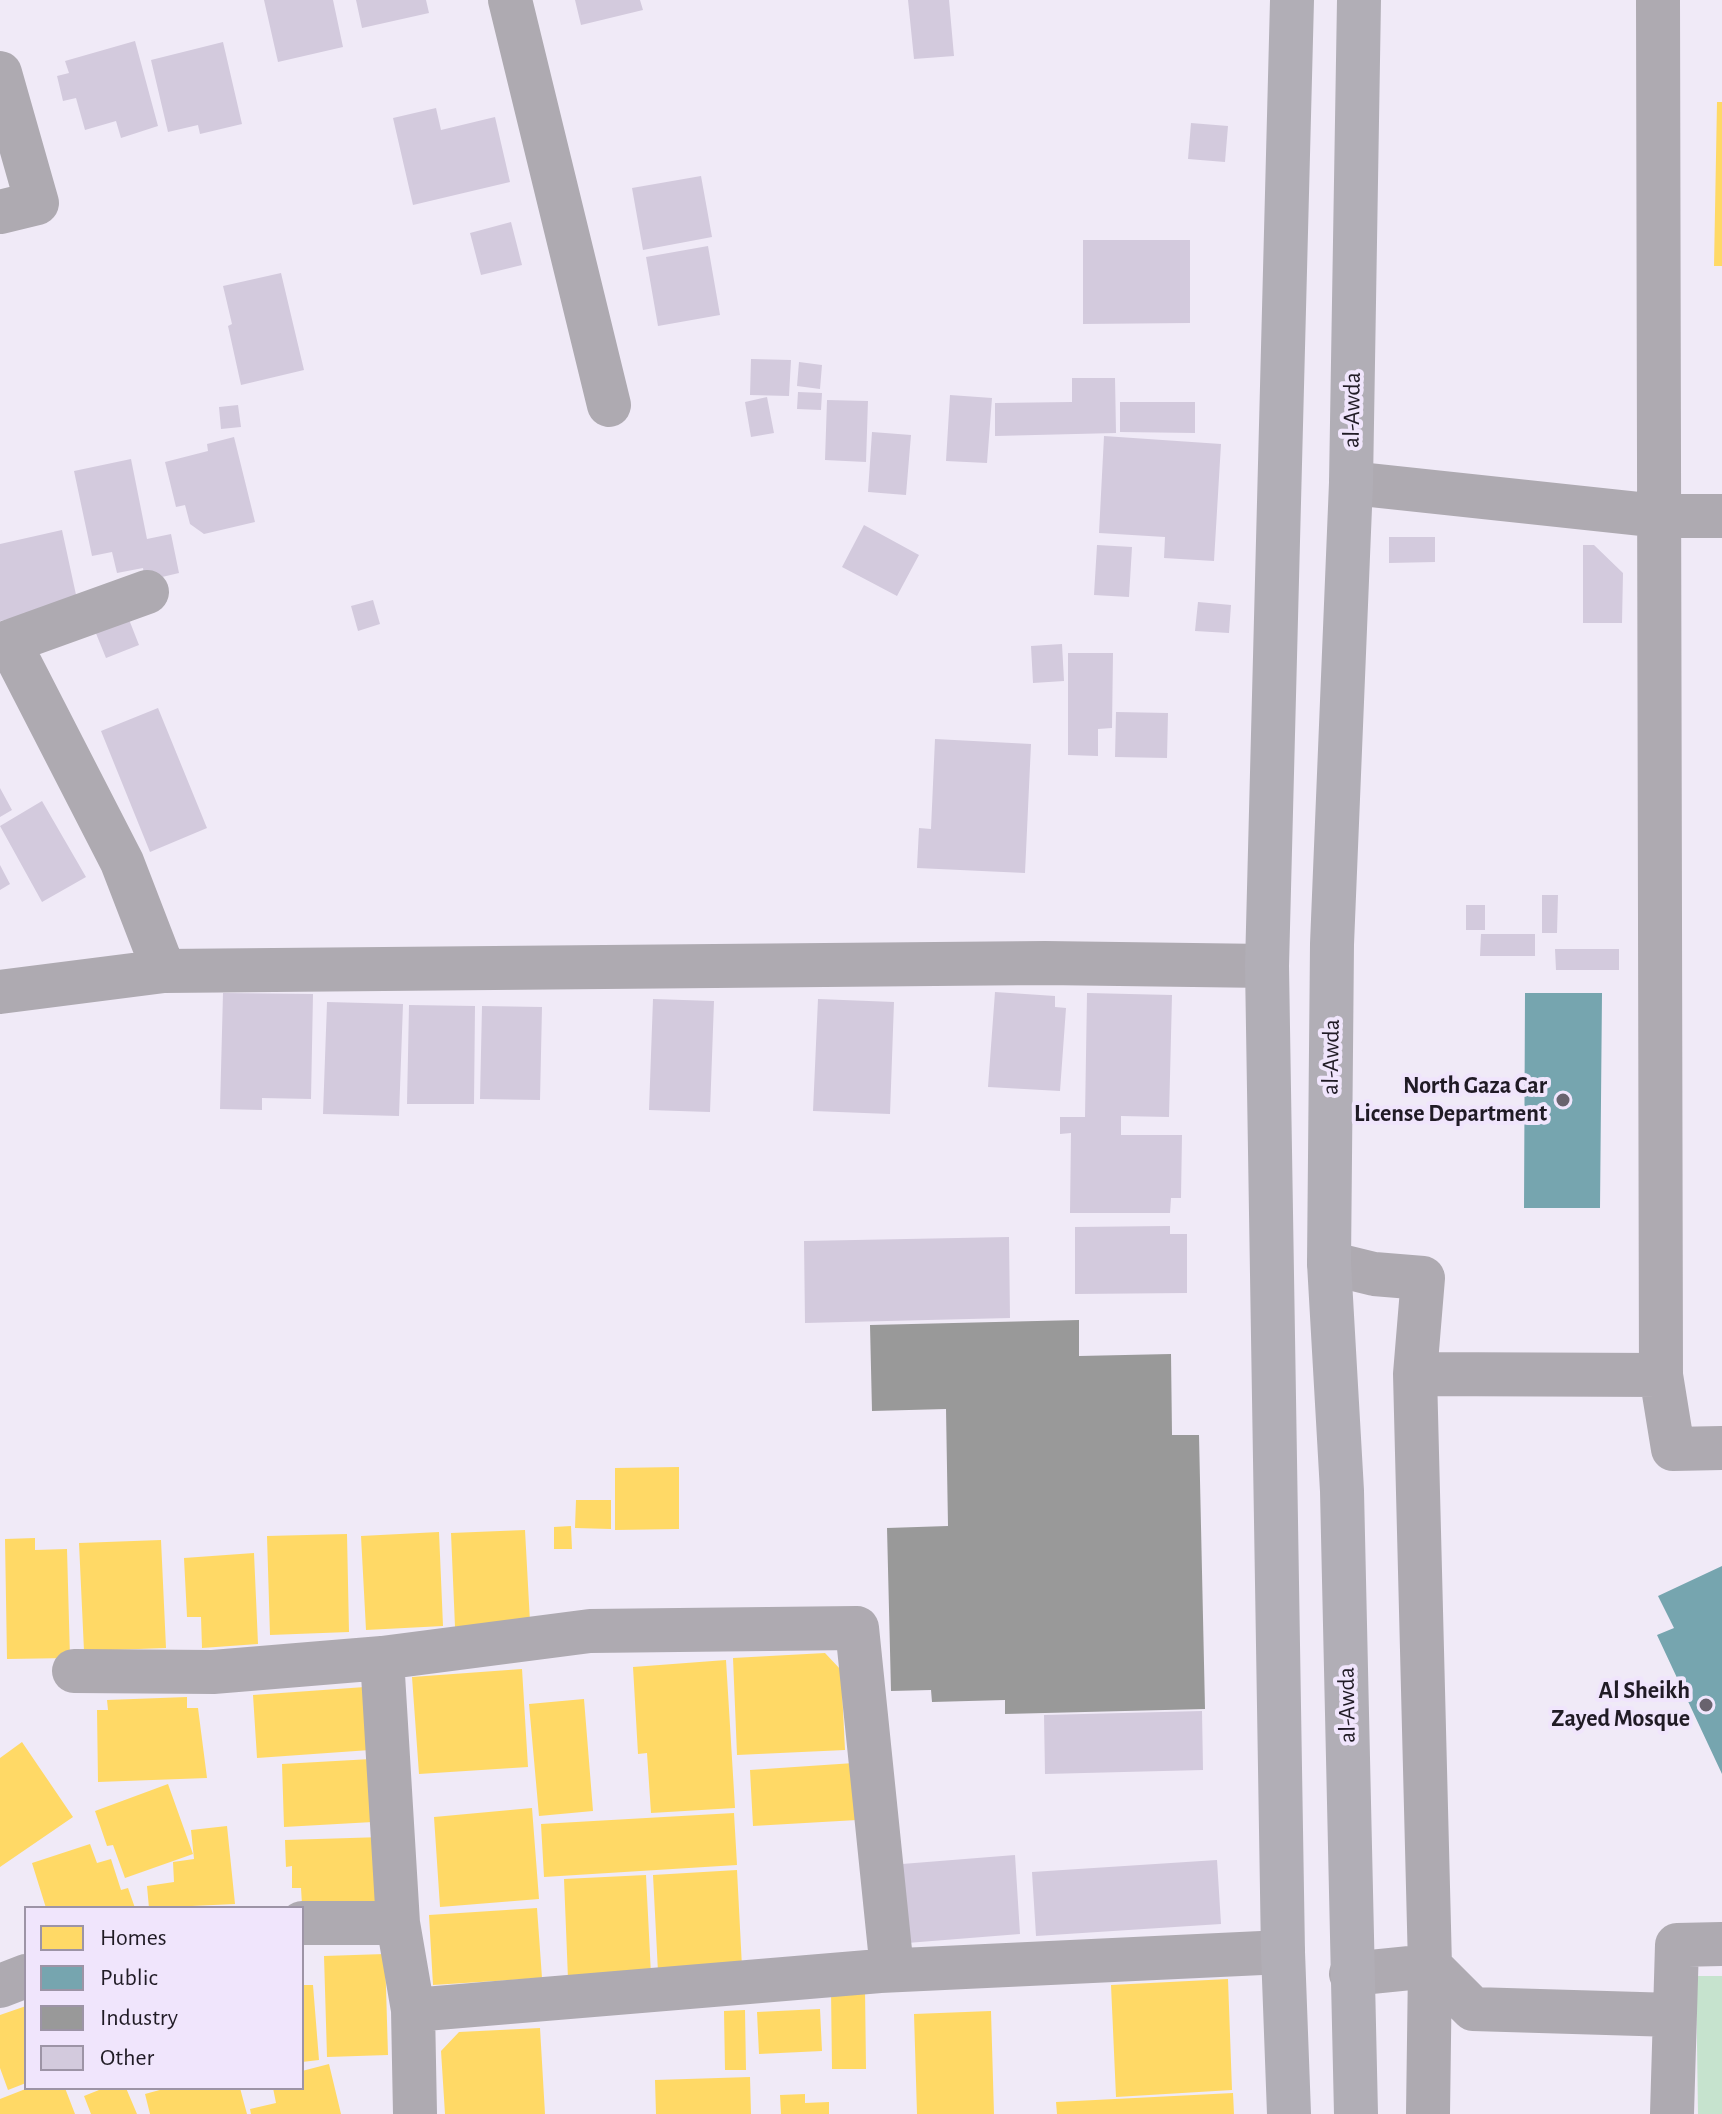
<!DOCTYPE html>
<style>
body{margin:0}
#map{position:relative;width:1722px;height:2114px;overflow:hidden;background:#f0eaf7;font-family:"Alegreya Sans",sans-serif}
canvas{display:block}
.legend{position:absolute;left:24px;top:1906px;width:280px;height:184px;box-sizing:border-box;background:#f0e5fc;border:2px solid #9d94a6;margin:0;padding:10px 14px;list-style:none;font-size:24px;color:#201b25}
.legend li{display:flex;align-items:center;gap:16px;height:40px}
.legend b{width:40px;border:2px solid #9d94a6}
</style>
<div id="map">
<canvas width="1722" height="2114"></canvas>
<ul class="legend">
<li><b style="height:22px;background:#ffd966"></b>Homes</li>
<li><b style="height:22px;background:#76a5af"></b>Public</li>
<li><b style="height:22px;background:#999"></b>Industry</li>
<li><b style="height:22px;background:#d3cadd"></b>Other</li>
</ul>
</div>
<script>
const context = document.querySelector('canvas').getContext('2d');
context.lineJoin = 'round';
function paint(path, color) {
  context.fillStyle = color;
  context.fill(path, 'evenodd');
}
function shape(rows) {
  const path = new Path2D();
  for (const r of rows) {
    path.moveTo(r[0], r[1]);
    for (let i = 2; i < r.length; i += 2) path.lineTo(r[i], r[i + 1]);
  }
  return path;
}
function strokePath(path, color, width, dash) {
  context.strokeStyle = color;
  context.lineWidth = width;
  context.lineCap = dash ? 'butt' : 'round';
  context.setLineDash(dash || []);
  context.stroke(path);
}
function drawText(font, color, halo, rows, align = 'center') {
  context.font = font + ' "Alegreya Sans",sans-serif';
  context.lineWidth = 8;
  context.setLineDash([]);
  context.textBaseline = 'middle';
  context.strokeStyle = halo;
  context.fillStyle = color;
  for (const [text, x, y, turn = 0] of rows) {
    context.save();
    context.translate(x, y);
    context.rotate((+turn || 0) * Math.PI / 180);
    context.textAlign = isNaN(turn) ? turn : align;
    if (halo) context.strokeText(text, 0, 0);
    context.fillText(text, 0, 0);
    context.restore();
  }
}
const green = shape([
 [1696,1976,1722,1976,1722,2114,1698,2114]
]);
const homes = shape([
 [1717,102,1722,102,1722,266,1714,266],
 [679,1467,679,1529,615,1530,615,1468],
 [576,1500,611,1500,611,1529,575,1528],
 [571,1526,572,1549,554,1549,554,1527],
 [525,1530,530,1622,455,1627,451,1533],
 [439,1532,443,1626,366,1630,361,1536],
 [347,1534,349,1632,270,1635,267,1536],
 [35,1538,35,1550,67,1549,70,1658,7,1659,5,1539],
 [161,1540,166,1648,84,1651,79,1543],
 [254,1553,258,1644,202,1648,201,1617,187,1617,184,1558],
 [825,1653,841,1670,845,1750,737,1755,733,1658],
 [726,1660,735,1808,651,1813,647,1753,638,1754,633,1667],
 [522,1669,528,1767,419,1774,412,1677],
 [365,1687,370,1750,257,1758,253,1695],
 [187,1697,187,1708,198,1708,207,1778,98,1782,97,1710,108,1710,107,1700],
 [584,1699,593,1811,539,1816,529,1704],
 [22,1742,73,1817,0,1867,0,1758],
 [371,1759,373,1822,284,1827,282,1764],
 [854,1763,857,1820,753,1826,750,1770],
 [168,1784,193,1854,125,1878,113,1845,107,1846,95,1811],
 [532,1808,539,1899,440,1907,434,1817],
 [734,1813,737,1865,544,1877,541,1824],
 [227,1826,235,1904,149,1908,147,1886,174,1882,173,1862,194,1859,191,1830],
 [383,1837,384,1901,302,1904,301,1888,292,1888,292,1866,286,1867,285,1840],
 [90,1844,97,1863,111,1859,121,1890,128,1888,135,1908,46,1908,32,1863],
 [737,1870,742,1967,658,1972,653,1875],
 [646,1875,651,1975,568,1979,564,1879],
 [537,1908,542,1978,433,1985,429,1915],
 [385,1954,388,2055,327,2057,324,1956],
 [1228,1979,1232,2090,1116,2097,1111,1985],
 [302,1985,313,1985,319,2060,302,2062],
 [865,1988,866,2069,832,2069,831,1989],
 [26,2006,26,2083,8,2090,0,2068,0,2015],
 [820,2009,822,2051,759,2054,757,2012],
 [745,2010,746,2070,725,2070,724,2011],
 [991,2011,994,2114,917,2114,914,2014],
 [540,2028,545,2114,445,2114,441,2051,459,2032],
 [329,2064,341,2114,251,2114,250,2109,276,2103,273,2088,302,2088,302,2071],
 [750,2077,751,2114,656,2114,655,2080],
 [28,2088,65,2088,75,2114,0,2114,0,2099],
 [104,2088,126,2088,137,2114,91,2114,84,2096],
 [167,2088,240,2088,247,2114,150,2114,145,2094],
 [1233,2093,1234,2114,1057,2114,1056,2102],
 [805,2094,805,2103,829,2102,829,2114,781,2114,780,2095]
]);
const public = shape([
 [1525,993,1602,993,1600,1208,1524,1208],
 [1722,1566,1722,1774,1657,1635,1674,1628,1658,1596]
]);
const industry = shape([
 [1079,1320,1079,1356,1171,1354,1172,1435,1199,1435,1205,1709,1005,1714,1005,1700,932,1702,931,1690,891,1691,887,1528,948,1526,946,1409,872,1411,870,1325]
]);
const building = shape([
 [264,0,333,0,343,47,278,62],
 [356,0,426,0,429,13,362,28],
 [575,0,640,0,643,10,581,25],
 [908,0,949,0,954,56,914,59],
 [135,41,158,126,121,138,116,121,85,130,76,98,63,101,57,76,69,73,65,61],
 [223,42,242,124,200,134,198,125,168,132,151,60],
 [436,108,441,130,495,117,510,182,413,205,393,118],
 [1191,123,1228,126,1225,162,1188,159],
 [701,176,712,237,643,250,632,188],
 [511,222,522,265,481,275,470,233],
 [1083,240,1190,240,1190,323,1083,324],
 [708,246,720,315,658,326,646,257],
 [281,273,304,370,241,385,228,326,232,324,223,286],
 [751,359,791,360,789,396,750,395],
 [799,362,822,365,820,389,797,386],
 [1072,378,1115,378,1116,433,995,436,995,403,1072,402],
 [798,392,822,393,821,410,797,409],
 [950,395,992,398,987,463,946,461],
 [767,397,774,433,751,437,745,402],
 [827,400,868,401,866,462,825,460],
 [1120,402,1195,402,1195,433,1120,432],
 [238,405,241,427,221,429,219,407],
 [872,432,911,435,906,495,868,492],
 [1104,436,1221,444,1214,561,1164,558,1165,537,1099,533],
 [234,437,255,522,204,534,190,524,185,505,176,507,165,462,208,451,207,444],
 [131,459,147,539,171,534,179,573,145,581,143,568,117,573,112,552,92,556,74,471],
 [864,525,919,555,897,596,842,567],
 [62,530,78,604,0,621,0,544],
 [1389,537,1435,537,1435,562,1389,563],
 [1097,545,1132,547,1129,597,1094,595],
 [1583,545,1594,545,1623,573,1622,623,1583,623],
 [373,600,380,624,358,631,351,606],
 [1198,602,1231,605,1229,633,1195,631],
 [128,617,139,645,106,658,95,631],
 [1062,644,1064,681,1033,683,1031,646],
 [1068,653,1113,653,1112,728,1098,729,1098,756,1068,755],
 [158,708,207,828,150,852,101,731],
 [1116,712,1168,713,1167,758,1115,757],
 [935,739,1031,744,1025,873,917,868,919,828,931,829],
 [0,788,12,810,0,817],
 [42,801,86,877,42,902,0,826],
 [0,865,10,884,0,890],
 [1542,895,1558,895,1557,933,1542,933],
 [1466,905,1485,905,1485,930,1466,930],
 [1481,934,1535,934,1535,956,1480,956],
 [1555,949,1619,949,1619,970,1556,970],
 [995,992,1055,996,1055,1007,1066,1008,1060,1091,988,1087],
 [223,993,313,994,311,1099,262,1098,262,1110,220,1109],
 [1087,993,1172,995,1169,1117,1121,1116,1121,1135,1182,1135,1181,1198,1171,1198,1170,1213,1070,1213,1071,1133,1060,1134,1060,1117,1085,1117],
 [653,999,714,1001,710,1112,649,1110],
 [818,999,894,1002,890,1114,813,1111],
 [327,1002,403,1004,399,1116,323,1114],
 [409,1005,475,1006,474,1104,407,1104],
 [482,1006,542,1007,540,1100,480,1099],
 [1170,1226,1170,1234,1187,1234,1187,1293,1075,1294,1075,1227],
 [1009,1237,1010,1318,805,1323,804,1241],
 [1202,1711,1203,1770,1045,1774,1044,1715],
 [1015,1855,1020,1934,907,1943,902,1864],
 [1217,1860,1221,1924,1036,1936,1032,1872]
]);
const minor = shape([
 [510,0,609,405],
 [1658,0,1661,1375],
 [0,73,37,203,0,212],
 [1351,483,1659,516,1722,516],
 [9,642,122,862,164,971],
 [0,645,147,592],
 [0,992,164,971,1045,963,1267,966],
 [1329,1263,1374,1274,1423,1278,1415,1374,1661,1375,1673,1449,1722,1448],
 [1415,1374,1430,1966,1428,2114],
 [382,1658,398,1923,413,2010,415,2114],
 [74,1671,213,1672,382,1658,590,1631,857,1628,892,1970],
 [302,1923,398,1923],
 [1351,1974,1430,1966,1473,2009,1673,2015],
 [0,1986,26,1976],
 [413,2010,880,1971,1283,1952],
 [1672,2114,1677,1945,1722,1944]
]);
const major = shape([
 [1289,2114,1283,1952,1267,966,1292,0],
 [1356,2114,1342,1491,1329,1263,1332,944,1351,483,1359,0]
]);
const markers = [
 [1563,1100,8,"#69636e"],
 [1706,1705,8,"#69636e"]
];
const streetNames = [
 ["al-Awda",1352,410,-89],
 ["al-Awda",1331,1057,-89],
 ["al-Awda",1347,1705,-91]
];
const poiNames = [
 ["North Gaza Car",1547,1086],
 ["License Department",1547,1114],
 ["Al Sheikh",1690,1691],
 ["Zayed Mosque",1690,1719]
];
paint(green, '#c6e3ce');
paint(homes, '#ffd966');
paint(public, '#76a5af');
paint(industry, '#999');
paint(building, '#d3cadd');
strokePath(minor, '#aeaab1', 44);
strokePath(major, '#b1aeb6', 44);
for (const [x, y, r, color] of markers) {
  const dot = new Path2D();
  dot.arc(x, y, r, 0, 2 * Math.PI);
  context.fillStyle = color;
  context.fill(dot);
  strokePath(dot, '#f0e5fc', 3);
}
drawText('24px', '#201b25', '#f0e5fc', streetNames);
drawText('bold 24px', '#201b25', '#f0e5fc', poiNames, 'right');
</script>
